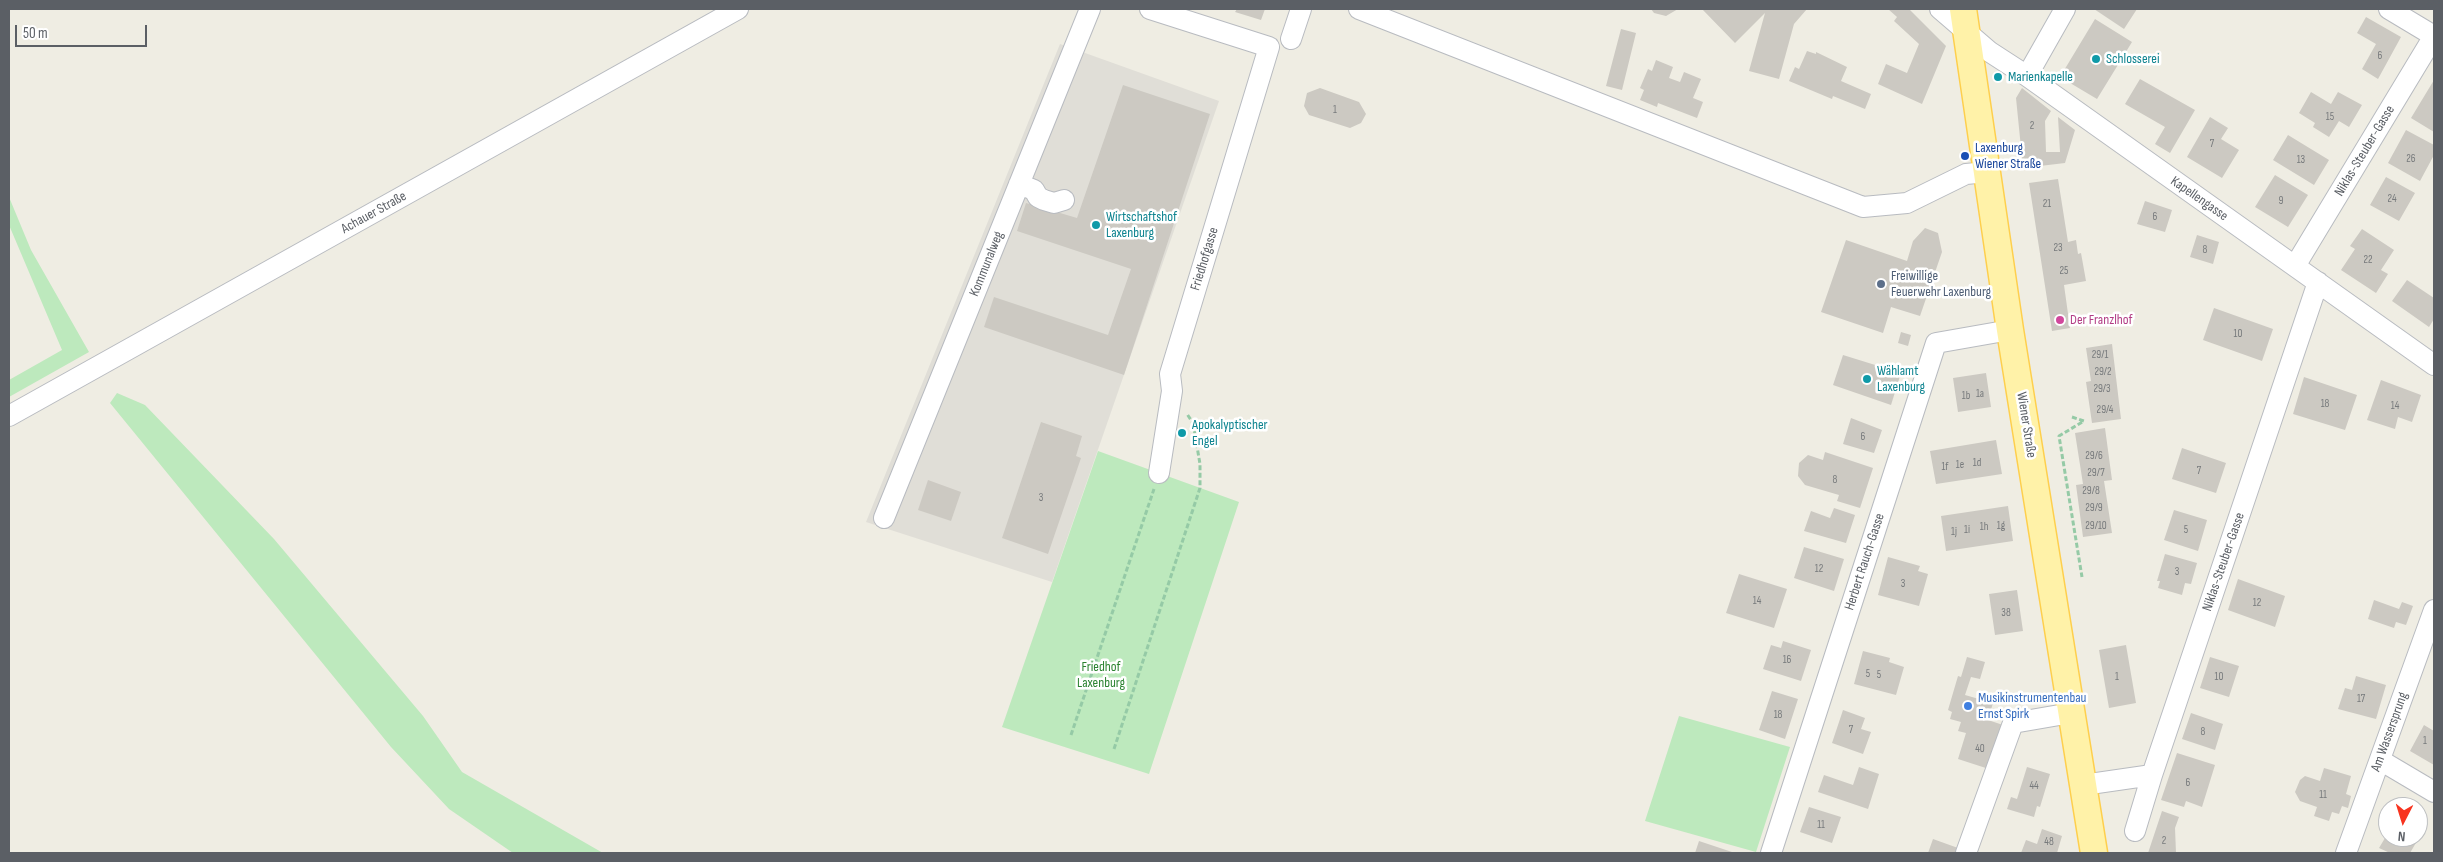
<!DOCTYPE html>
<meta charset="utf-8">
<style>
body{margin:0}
#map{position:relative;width:2443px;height:862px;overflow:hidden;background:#efede3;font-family:"Sofia Sans Condensed",sans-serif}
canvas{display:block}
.frame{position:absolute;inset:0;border:10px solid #5b5f65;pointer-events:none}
.north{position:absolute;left:2378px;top:797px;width:50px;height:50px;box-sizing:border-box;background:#fff;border:1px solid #bdbfc1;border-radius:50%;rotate:185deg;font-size:14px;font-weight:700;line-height:20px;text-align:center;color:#5b5f65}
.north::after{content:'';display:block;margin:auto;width:18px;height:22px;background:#f8341f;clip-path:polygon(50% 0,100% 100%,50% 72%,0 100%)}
.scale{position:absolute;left:15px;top:25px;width:132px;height:22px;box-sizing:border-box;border:2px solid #5b5f65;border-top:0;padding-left:6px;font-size:15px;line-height:18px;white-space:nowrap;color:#5b5f65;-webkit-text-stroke:4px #fff;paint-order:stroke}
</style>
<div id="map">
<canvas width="2443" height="862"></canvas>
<div class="frame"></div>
<div class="north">N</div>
<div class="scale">50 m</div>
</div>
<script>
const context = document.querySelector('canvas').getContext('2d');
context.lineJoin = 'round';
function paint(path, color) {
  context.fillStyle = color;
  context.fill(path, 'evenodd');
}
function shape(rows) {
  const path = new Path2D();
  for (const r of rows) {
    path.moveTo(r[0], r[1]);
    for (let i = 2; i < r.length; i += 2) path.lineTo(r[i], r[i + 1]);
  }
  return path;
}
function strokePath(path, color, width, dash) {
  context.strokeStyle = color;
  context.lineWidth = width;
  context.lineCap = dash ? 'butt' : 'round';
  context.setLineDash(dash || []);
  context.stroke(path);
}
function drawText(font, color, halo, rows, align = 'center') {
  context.font = font + ' "Sofia Sans Condensed",sans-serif';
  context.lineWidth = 5;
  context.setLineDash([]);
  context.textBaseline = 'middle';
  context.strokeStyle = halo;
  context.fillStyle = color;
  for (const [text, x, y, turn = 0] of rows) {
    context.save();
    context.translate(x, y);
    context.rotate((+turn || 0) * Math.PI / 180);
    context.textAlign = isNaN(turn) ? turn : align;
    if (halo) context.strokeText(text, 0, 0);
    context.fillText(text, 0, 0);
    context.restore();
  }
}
const industrial = shape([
 [1060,44,1219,101,1052,582,866,522]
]);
const green = shape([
 [9,197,31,250,89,352,9,397,9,380,62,350,9,225],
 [117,393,145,405,274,539,423,716,462,772,603,853,513,853,449,809,391,747,110,403],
 [1098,451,1239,502,1149,774,1002,727],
 [1679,716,1790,747,1756,852,1645,821]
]);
const building = shape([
 [1237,9,1265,9,1261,20,1235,12],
 [1651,9,1678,9,1666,16,1654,13],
 [1702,9,1807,9,1794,24,1779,79,1749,71,1765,13,1735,43],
 [1888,9,1909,9,1946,46,1922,104,1878,84,1886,64,1907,73,1919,44,1894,21,1897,17],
 [2094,9,2137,9,2124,29],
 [2366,17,2401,37,2378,79,2362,69,2376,44,2357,33],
 [2095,19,2132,42,2097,99,2060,77],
 [1621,29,1636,33,1622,90,1606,86],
 [1807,51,1816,54,1816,52,1847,67,1841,81,1871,94,1865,109,1833,96,1832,99,1789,81,1795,67,1799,69],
 [1656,60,1673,67,1669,78,1680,82,1684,72,1701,79,1693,98,1703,102,1697,118,1658,103,1657,107,1640,100,1644,90,1640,88,1648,69,1652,71],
 [2140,79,2195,110,2170,153,2155,144,2165,127,2125,104],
 [2434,80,2434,132,2411,118],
 [1123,85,1210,114,1124,375,984,327,994,297,1108,335,1131,269,1017,231,1026,203,1077,218],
 [1320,88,1359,102,1366,114,1361,123,1350,128,1309,115,1304,106,1307,93],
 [2022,88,2051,111,2045,121,2046,152,2060,152,2058,117,2075,130,2065,163,2023,168,2016,98],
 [2311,92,2331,104,2338,92,2362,105,2349,127,2339,121,2329,137,2313,127,2315,123,2299,113],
 [2210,117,2228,128,2221,139,2239,150,2222,178,2187,157],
 [2406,130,2434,145,2434,155,2420,181,2388,163],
 [2288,135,2329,160,2314,185,2273,160],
 [2275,175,2308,195,2288,227,2255,207],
 [2386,177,2415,193,2399,221,2370,205],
 [2058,179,2068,242,2076,240,2078,254,2081,253,2086,281,2064,285,2070,328,2052,331,2029,183],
 [2145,201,2172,210,2165,232,2137,224],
 [1925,228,1938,233,1942,252,1920,316,1891,307,1883,333,1821,312,1846,240,1907,261,1913,241],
 [2362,229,2394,250,2381,270,2388,274,2376,293,2341,270,2355,249,2350,246],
 [2197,235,2219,242,2213,264,2190,257],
 [2407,280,2434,298,2434,319,2429,327,2392,301],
 [2214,308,2273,329,2262,361,2203,340],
 [1901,332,1911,335,1908,346,1898,343],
 [2112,344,2121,419,2092,423,2086,382,2091,381,2086,348],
 [1843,355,1901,373,1891,405,1833,385],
 [1986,373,1991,407,1958,412,1953,378],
 [2304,377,2357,395,2345,430,2293,414],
 [2381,380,2421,395,2412,422,2398,417,2395,429,2367,420],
 [1851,418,1882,430,1874,453,1843,444],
 [1041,422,1082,436,1076,456,1081,458,1048,554,1002,538],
 [2105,428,2112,480,2104,481,2112,533,2083,537,2076,485,2083,484,2075,433],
 [1996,440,2002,474,1936,484,1930,451],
 [2182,448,2226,463,2216,493,2172,479],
 [1825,452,1873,468,1860,508,1837,501,1839,495,1805,485,1798,476,1799,463,1808,455,1823,460],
 [928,480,961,492,951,521,918,510],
 [2008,506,2013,541,1946,551,1941,516],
 [1834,508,1855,515,1846,543,1804,531,1811,511,1830,518],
 [2174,510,2207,520,2198,551,2164,540],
 [1804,547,1844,559,1834,591,1794,578],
 [2165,554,2197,563,2191,584,2185,583,2182,595,2158,588,2160,581,2157,581],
 [1888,557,1920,566,1918,571,1928,574,1919,606,1878,595],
 [1739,574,1787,589,1774,628,1726,613],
 [2238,579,2285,596,2275,627,2228,610],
 [2017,590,2023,631,1995,635,1989,594],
 [2374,600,2399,609,2402,602,2413,606,2406,625,2396,622,2394,628,2368,619],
 [1783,641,1811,650,1801,681,1763,669,1771,645,1781,648],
 [2126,645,2136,703,2109,708,2099,650],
 [1863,651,1890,658,1889,662,1904,667,1896,695,1854,684],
 [1967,657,1985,662,1980,679,1971,677,1965,695,1993,703,1988,720,2006,726,1992,770,1958,759,1966,733,1958,731,1961,722,1950,719,1952,712,1948,710,1958,676,1961,677],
 [2210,657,2239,666,2229,697,2200,688],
 [2356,676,2386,685,2376,719,2338,709,2345,688,2352,690],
 [1772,691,1798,699,1785,739,1759,730],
 [1843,710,1865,718,1861,729,1871,732,1863,754,1832,743],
 [2191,713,2223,724,2215,750,2182,739],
 [2424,725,2434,731,2434,765,2410,751],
 [2177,753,2215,765,2202,807,2186,801,2184,807,2161,800],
 [1859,767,1879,774,1868,809,1818,792,1824,775,1853,785],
 [2027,767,2050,774,2040,807,2037,806,2034,817,2007,809,2011,797,2017,799],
 [2324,768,2351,776,2346,794,2351,796,2348,808,2342,806,2339,814,2332,812,2329,821,2314,816,2317,807,2300,801,2295,792,2300,780,2305,776,2320,781],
 [1809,807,1841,817,1832,843,1800,832],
 [2162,811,2179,817,2175,828,2176,853,2148,853],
 [2042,829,2062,836,2057,853,2021,853,2026,840,2037,844],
 [2388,833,2388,837,2409,837,2417,841,2410,853,2390,853,2379,848],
 [1933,839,1958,848,1956,853,1928,853],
 [1699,841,1735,853,1695,853]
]);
const path = shape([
 [2072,417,2084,421,2059,436,2082,577],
 [1071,735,1154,489],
 [1114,749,1200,488,1200,464,1193,423,1187,414]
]);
const minor = shape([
 [1150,9,1269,47,1170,374,1172,391,1159,473],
 [1359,9,1863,207,1907,203,1966,174,1987,172],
 [1940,9,1990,52,2027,76,2434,365],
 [2389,9,2434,36],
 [1291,39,1301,9],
 [2027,76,2065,9],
 [1019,184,1034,190,1038,197,1044,200,1054,203,1064,200],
 [2295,266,2434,36],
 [9,416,738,9],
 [884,518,1090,9],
 [2380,760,2434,792],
 [2083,785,2152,775,2318,282],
 [2135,831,2152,775],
 [1771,853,1936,343,2010,330],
 [1966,853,2013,723,2071,713],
 [2346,853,2434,610]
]);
const major = shape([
 [1963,9,2010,330,2094,853]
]);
const markers = [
 [2096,59,5,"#0f9aa8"],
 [1998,77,5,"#0f9aa8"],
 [1965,156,5,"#1a4fb4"],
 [1096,225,5,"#0f9aa8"],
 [1881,284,5,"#5c6f8a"],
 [2060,320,5,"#d1479c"],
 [1867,379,5,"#0f9aa8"],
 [1182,433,5,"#0f9aa8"],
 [1968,706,5,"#3f7fe0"]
];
const numberNames = [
 ["6",2380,56],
 ["1",1335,110],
 ["15",2330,117],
 ["2",2032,126],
 ["7",2212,144],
 ["26",2411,159],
 ["13",2301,160],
 ["24",2392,199],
 ["9",2281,201],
 ["21",2047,204],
 ["6",2155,217],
 ["23",2058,248],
 ["8",2205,250],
 ["22",2368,260],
 ["25",2064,271],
 ["10",2238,334],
 ["29/1",2100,355],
 ["29/2",2103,372],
 ["29/3",2102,389],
 ["1a",1980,394],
 ["1b",1966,396],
 ["18",2325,404],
 ["14",2395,406],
 ["29/4",2105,410],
 ["6",1863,437],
 ["29/6",2094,456],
 ["1d",1977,463],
 ["1e",1960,465],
 ["1f",1945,467],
 ["7",2199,471],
 ["29/7",2096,473],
 ["8",1835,480],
 ["29/8",2091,491],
 ["3",1041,498],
 ["29/9",2094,508],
 ["1g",2001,526],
 ["29/10",2096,526],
 ["1h",1984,527],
 ["1i",1967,530],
 ["5",2186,530],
 ["1j",1954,532],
 ["12",1819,569],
 ["3",2177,572],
 ["3",1903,584],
 ["14",1757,601],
 ["12",2257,603],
 ["38",2006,613],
 ["16",1787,660],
 ["5",1868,674],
 ["5",1879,675],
 ["1",2117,677],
 ["10",2219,677],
 ["17",2361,699],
 ["18",1778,715],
 ["7",1851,730],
 ["8",2203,732],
 ["1",2425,741],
 ["40",1980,749],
 ["6",2188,783],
 ["44",2034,786],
 ["11",2323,795],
 ["11",1821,825],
 ["2",2164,841],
 ["48",2049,842]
];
const cultureNames = [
 ["Schlosserei",2106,59],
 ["Marienkapelle",2008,77],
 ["Wirtschaftshof",1106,217],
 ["Laxenburg",1106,233],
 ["Wählamt",1877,371],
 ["Laxenburg",1877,387],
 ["Apokalyptischer",1192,425],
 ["Engel",1192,441]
];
const transitNames = [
 ["Laxenburg",1975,148],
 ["Wiener Straße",1975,164]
];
const streetNames = [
 ["Niklas-Steuber-Gasse",2365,151,-59],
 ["Kapellengasse",2199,199,35],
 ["Achauer Straße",374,213,-29],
 ["Friedhofgasse",1205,259,-73],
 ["Kommunalweg",987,264,-68],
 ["Wiener Straße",2026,425,81],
 ["Herbert Rauch-Gasse",1865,562,-72],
 ["Niklas-Steuber-Gasse",2224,562,-71],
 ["Am Wassersprung",2390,732,-70]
];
const serviceNames = [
 ["Freiwillige",1891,276],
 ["Feuerwehr Laxenburg",1891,292]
];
const hotelNames = [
 ["Der Franzlhof",2070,320]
];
const parkNames = [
 ["Friedhof",1101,667],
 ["Laxenburg",1101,683]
];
const shopNames = [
 ["Musikinstrumentenbau",1978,698],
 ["Ernst Spirk",1978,714]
];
paint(industrial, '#e0ded7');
paint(green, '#bde9bd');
paint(building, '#ccc9c2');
strokePath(minor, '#b8bbc0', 22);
strokePath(major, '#fecf4d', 29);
strokePath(path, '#95caa6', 3, [5, 2.5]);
strokePath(minor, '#fff', 20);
strokePath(major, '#fff2a8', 26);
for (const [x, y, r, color] of markers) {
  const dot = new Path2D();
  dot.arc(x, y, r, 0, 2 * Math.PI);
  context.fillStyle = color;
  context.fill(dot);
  strokePath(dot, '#fff', 2);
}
drawText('11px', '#777a7c', null, numberNames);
drawText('14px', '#0d838f', '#fff', cultureNames, 'left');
drawText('14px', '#164399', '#fff', transitNames, 'left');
drawText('14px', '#5b5f65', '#fff', streetNames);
drawText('14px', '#4e5e75', '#fff', serviceNames, 'left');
drawText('14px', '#b23c85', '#fff', hotelNames, 'left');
drawText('14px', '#2c8331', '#fff', parkNames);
drawText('14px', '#366cbe', '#fff', shopNames, 'left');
</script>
